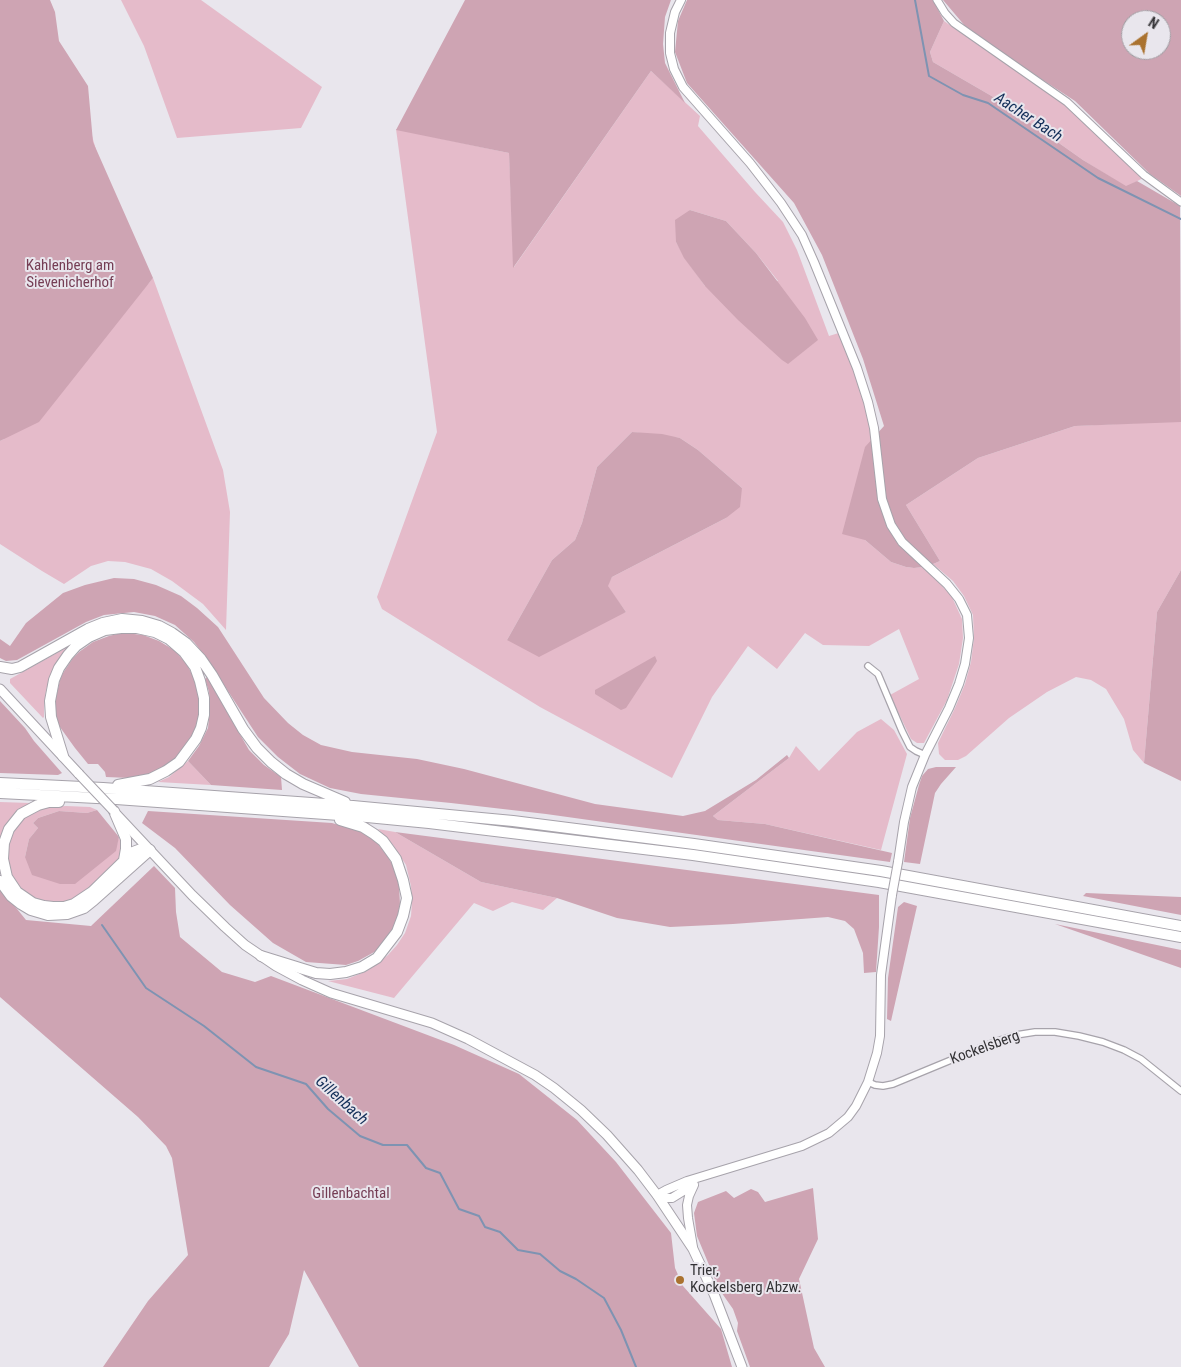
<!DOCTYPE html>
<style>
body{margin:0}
#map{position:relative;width:1181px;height:1367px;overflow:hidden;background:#e9e6ed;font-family:"Roboto Condensed",sans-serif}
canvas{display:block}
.north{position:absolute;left:1121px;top:10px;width:50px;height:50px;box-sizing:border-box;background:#e9e6ed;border:1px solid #a09ea3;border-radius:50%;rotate:32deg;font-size:14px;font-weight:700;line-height:20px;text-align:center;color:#333235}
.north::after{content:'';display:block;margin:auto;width:18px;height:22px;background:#aa722f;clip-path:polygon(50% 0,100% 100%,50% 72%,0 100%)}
</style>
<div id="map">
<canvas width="1181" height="1367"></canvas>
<div class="north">N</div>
</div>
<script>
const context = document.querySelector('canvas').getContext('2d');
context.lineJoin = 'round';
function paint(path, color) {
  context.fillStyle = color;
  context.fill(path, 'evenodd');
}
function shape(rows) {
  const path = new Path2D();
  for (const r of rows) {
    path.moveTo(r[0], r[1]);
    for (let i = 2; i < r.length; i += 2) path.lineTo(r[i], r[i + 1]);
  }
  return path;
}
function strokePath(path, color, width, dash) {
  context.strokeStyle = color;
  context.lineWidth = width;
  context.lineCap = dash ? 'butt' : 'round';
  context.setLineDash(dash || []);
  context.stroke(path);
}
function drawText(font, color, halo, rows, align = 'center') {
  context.font = font + ' "Roboto Condensed",sans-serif';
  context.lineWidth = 4;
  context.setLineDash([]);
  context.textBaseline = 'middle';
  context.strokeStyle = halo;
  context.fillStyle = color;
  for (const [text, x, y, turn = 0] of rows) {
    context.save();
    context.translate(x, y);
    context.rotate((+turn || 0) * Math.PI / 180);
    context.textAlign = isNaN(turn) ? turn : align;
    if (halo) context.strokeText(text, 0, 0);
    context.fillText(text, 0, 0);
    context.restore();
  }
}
const green = shape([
 [0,0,79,91,101,167,148,284,153,278,223,470,230,512,226,630,203,604,172,581,151,569,125,562,108,561,91,566,64,584,42,571,0,544,0,441,4,439],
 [121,0,201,0,322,87,301,128,177,138,144,46],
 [944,21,1070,108,1145,177,1126,187,1083,160,995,98,933,62,930,52],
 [651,71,700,116,698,126,755,192,783,222,797,250,829,336,842,332,874,428,865,540,891,562,906,567,914,568,923,567,951,595,962,619,963,638,959,664,947,700,924,743,917,743,911,739,890,695,919,679,899,629,869,646,823,645,805,633,777,669,748,646,712,697,672,778,540,707,467,662,382,609,377,597,437,432,396,129,509,153,514,267],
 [690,210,726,221,756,253,778,281,705,286,685,258,676,242],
 [632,432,680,438,698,450,742,488,726,518,612,577,607,586,626,612,507,640,552,560,575,540,582,523,597,467],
 [1179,421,1181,422,1181,570,1157,612,1144,763,1133,750,1124,719,1106,689,1091,680,1076,677,1047,692,1009,718,966,756,958,760,945,760,939,754,938,743,955,708,965,684,971,662,974,638,973,615,964,596,953,581,933,564,940,561,906,505,978,458,1075,426],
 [66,648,67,649,52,671,46,690,44,707,44,717,43,718,10,683,10,679],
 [881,719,894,730,907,754,881,850,765,824,718,820,713,816,789,758,796,746,819,771,857,732],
 [188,761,211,785,158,782,169,777],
 [0,802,30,803,31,805,0,848],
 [66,806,90,807,97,810,87,813,59,811,38,818,33,823,38,828,29,839,25,857,115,851,119,837,123,849,119,860,95,885,71,902,57,904,33,899,22,891,7,869,8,840,13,828,24,816,34,811,50,807],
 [378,829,395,832,481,882,557,898,543,910,512,902,493,911,474,903,394,998,328,981,347,979,367,971,377,964,388,955,397,945,405,933,411,916,412,902,411,886,406,865,393,845]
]);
const forest = shape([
 [0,0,50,0,55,12,59,41,88,86,93,142,153,278,39,422,0,441],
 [465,0,671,0,665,17,663,44,665,63,685,103,651,71,513,268,509,153,396,130],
 [687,0,933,0,944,21,930,52,933,62,995,98,1083,160,1126,186,1137,181,1180,206,1181,422,1075,426,978,458,906,505,940,561,933,564,923,567,914,568,906,567,891,562,865,540,842,534,865,447,884,426,863,359,822,255,794,203,687,83,675,52,678,21],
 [943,0,1181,0,1181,196,1150,174,1075,101,971,33],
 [1131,20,1161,20,1161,50,1131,50],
 [690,210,726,221,756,253,805,318,818,340,788,364,782,360,738,320,705,286,684,258,676,242,675,220],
 [632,432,662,434,680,438,698,450,742,488,740,507,726,518,612,577,608,586,626,612,539,657,507,640,552,560,575,540,582,523,597,467],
 [1181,570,1181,781,1144,763,1157,612],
 [114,578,134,579,156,585,181,596,197,608,218,627,264,698,288,723,303,735,321,745,352,752,417,759,464,769,595,804,683,816,705,811,756,780,787,755,789,758,713,816,718,820,765,824,892,853,890,862,546,814,451,803,361,794,330,788,300,774,278,757,258,737,207,659,194,642,175,625,155,616,134,612,104,615,86,622,17,660,6,661,0,658,0,639,10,646,26,623,63,593,85,585],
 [117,634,134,634,143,635,159,641,174,650,186,663,194,678,200,702,199,720,194,736,178,758,156,773,130,778,106,777,105,772,98,764,88,764,75,748,57,723,56,714,56,697,60,680,63,673,73,658,79,652,93,642,109,636],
 [655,656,657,661,626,708,621,710,595,694,595,690],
 [207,677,249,750,264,765,281,777,282,790,211,785,188,761,199,746,208,728,210,708,209,692,205,679],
 [0,701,25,728,34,741,62,773,58,775,0,773],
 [936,767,956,767,941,784,935,793,920,864,904,862,910,818,919,785,922,776,928,769],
 [97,810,119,837,116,851,75,884,60,884,32,875,25,857,29,839,38,828,33,823,38,818,59,811,87,813],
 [148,811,332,823,363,832,378,844,388,857,396,871,399,886,400,904,396,923,387,939,376,951,358,961,346,965,306,962,273,943,230,905,175,848,142,823],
 [395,832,879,895,879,927,876,972,864,973,863,953,854,929,845,921,828,917,733,924,670,927,617,918,557,898,481,882],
 [154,866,175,888,176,912,180,937,222,972,255,982,271,976,454,1045,519,1074,577,1120,616,1162,671,1233,675,1268,683,1286,721,1329,732,1367,359,1367,304,1270,289,1334,269,1367,103,1367,148,1301,188,1255,172,1158,166,1146,138,1117,0,997,0,888,26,920,91,926],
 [1086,893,1181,897,1181,915,1083,896],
 [904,902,917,906,891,1021,887,1019,888,978,898,907],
 [1055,924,1181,950,1181,968],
 [813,1188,818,1239,799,1279,814,1348,825,1367,750,1367,737,1331,738,1323,733,1309,719,1289,697,1236,694,1213,698,1202,726,1191,734,1198,751,1189,758,1192,765,1202]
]);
const stream = shape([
 [915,0,929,76,963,95,988,103,1098,178,1181,219],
 [102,925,146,988,204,1026,256,1067,306,1084,328,1109,360,1136,383,1145,407,1145,426,1168,440,1173,459,1209,479,1216,485,1227,500,1232,518,1250,540,1254,560,1271,576,1279,604,1298,621,1330,636,1367]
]);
const minor = shape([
 [868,666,878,674,902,731,910,747,916,751,925,755],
 [868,1082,875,1085,883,1086,893,1084,997,1041,1016,1035,1035,1032,1055,1032,1079,1036,1103,1042,1124,1050,1141,1059,1181,1091]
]);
const tertiary = shape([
 [937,0,945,13,954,23,1067,102,1144,175,1181,202]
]);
const secondary = shape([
 [681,0,675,12,670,33,670,53,674,69,683,87,750,163,781,203,802,235,814,262,857,368,868,402,874,428,882,499,891,525,902,542,947,584,959,599,967,615,969,638,965,664,959,684,949,708,925,755,912,787,904,822,898,862],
 [657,1195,666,1190,687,1181,802,1146,829,1133,848,1117,856,1106,868,1082,877,1053,880,1036,881,975,892,895],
 [657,1195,666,1198,672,1198,693,1185],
 [693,1247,688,1218,687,1205,689,1196,694,1185]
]);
const primary = shape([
 [0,689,79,774],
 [117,815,192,895,225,927,245,945,276,966,302,980,331,993,432,1023,468,1039,535,1075,554,1088,581,1110,607,1135,638,1170,657,1195,693,1249,714,1294,742,1367]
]);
const motorway = shape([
 [0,667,12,669,20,667,88,629,103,623,122,619,142,621,159,626,172,633,186,643,201,659,212,675,243,729,257,748,271,762,286,774,303,784,345,802],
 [63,756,51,717,50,701,54,680,59,668,68,655,76,646,89,637,105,630,121,628,137,628,155,632,169,639,184,652,195,667,200,681,204,698,204,715,201,728,196,739,179,762,166,771,150,779,118,785],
 [0,783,103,788,353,806,513,821,694,844,881,871,1181,926],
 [0,793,116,799,367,817,429,823,693,855,879,882,1181,937],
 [59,802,49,802,38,805,21,814,9,829,4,843,3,859,7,877,17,892,33,903,44,906,53,907,64,907,74,904,92,892,133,852,141,849,150,850],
 [114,811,126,839,126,849,124,860],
 [0,881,11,896,21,904,31,910,48,915,67,914,84,908,94,900,150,850],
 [261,956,316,973,330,974,346,972,362,967,377,958,397,932,403,916,407,898,403,880,396,859,383,841,374,834,363,827,340,820]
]);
const secondaryBridge = shape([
 [892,895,898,862]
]);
const primaryBridge = shape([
 [79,774,114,811]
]);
const markers = [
 [680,1280,5,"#aa722f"]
];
const parkNames = [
 ["Kahlenberg am",70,266],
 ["Sievenicherhof",70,283],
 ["Gillenbachtal",351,1194]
];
const streetNames = [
 ["Kockelsberg",985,1048,-20]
];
const poiNames = [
 ["Trier,",690,1271],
 ["Kockelsberg Abzw.",690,1288]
];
const waterNames = [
 ["Aacher Bach",1028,118,33],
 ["Gillenbach",341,1101,42]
];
paint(green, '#e5bbca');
paint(forest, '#cea4b3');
strokePath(stream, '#7e93b2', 2);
strokePath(minor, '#a7a3ab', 8);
strokePath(tertiary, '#a7a3ab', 9);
strokePath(secondary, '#a7a3ab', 10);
strokePath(primary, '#a7a3ab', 11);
strokePath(motorway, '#a7a3ab', 12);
strokePath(minor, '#fff', 5.5);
strokePath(tertiary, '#fff', 7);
strokePath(secondary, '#fff', 8);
strokePath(primary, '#fff', 9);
strokePath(motorway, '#fff', 10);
strokePath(secondaryBridge, '#a7a3ab', 10, []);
strokePath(primaryBridge, '#a7a3ab', 11, []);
strokePath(secondaryBridge, '#fff', 8);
strokePath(primaryBridge, '#fff', 9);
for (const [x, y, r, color] of markers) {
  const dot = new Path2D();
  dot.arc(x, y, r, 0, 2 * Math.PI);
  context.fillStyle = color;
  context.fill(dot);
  strokePath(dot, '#e9e6ed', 2);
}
drawText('15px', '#753d54', '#e9e6ed', parkNames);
drawText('15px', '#333235', '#e9e6ed', streetNames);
drawText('15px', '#333235', '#e9e6ed', poiNames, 'left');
drawText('italic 16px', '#122e58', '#e9e6ed', waterNames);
</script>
